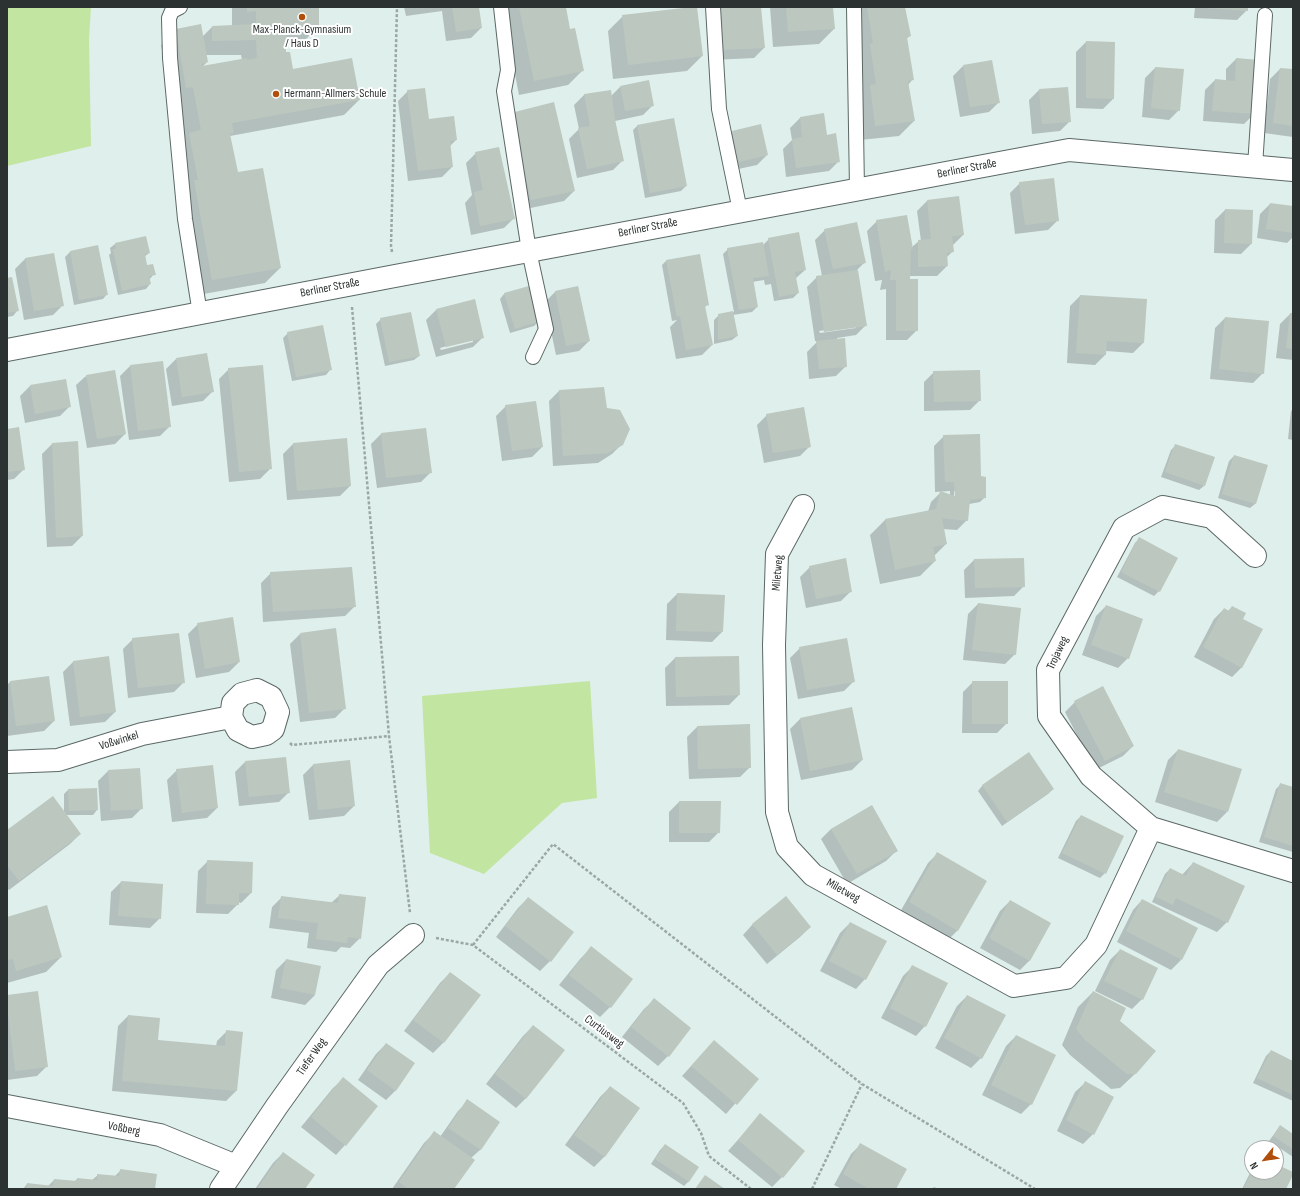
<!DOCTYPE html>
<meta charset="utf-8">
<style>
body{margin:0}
#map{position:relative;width:1300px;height:1196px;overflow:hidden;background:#dfefec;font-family:"Sofia Sans Condensed",sans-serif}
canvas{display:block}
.frame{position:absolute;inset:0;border:8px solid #2c3231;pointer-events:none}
.north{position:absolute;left:1244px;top:1140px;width:40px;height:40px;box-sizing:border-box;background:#fff;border:1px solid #abadad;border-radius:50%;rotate:240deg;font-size:11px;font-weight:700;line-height:16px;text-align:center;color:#2c3231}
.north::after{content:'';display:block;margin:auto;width:14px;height:18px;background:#b04f0c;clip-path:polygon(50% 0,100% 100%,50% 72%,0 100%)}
</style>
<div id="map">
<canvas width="1300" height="1196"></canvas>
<div class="frame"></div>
<div class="north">N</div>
</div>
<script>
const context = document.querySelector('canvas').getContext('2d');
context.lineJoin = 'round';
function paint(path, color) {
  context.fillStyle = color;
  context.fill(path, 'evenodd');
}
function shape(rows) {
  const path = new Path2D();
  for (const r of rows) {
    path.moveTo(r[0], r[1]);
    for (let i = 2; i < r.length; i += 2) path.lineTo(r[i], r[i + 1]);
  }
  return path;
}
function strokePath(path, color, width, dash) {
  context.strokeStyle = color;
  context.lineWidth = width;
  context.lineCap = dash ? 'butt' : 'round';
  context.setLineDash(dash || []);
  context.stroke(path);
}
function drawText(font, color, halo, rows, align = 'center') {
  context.font = font + ' "Sofia Sans Condensed",sans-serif';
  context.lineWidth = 4;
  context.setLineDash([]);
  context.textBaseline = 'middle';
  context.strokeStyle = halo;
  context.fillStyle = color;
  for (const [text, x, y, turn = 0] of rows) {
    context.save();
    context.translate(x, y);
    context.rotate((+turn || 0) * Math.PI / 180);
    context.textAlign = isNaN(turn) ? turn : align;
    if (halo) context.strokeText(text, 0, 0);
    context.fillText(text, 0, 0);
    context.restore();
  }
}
const green = shape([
 [7,7,91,7,89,39,91,146,7,166],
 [590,681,597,798,562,803,484,874,430,853,422,696]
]);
const shadow = shape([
 [232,7,318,7,318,27,303,42,285,42,286,54,292,70,359,100,344,115,230,136,237,173,280,268,265,283,198,295,174,149,185,138,178,101,171,103,161,45,176,30,202,37,212,27,232,26],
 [206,55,241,55,242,60,202,67,207,62],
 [404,7,478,7,481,28,471,38,446,41,442,11,406,16],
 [503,7,565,7,569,30,583,70,568,85,519,95,502,8],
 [760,7,764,48,754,58,713,60],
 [770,7,832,7,834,29,819,44,773,47],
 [855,7,904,7,910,36,906,39,913,79,908,85,914,121,899,136,860,140],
 [1195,7,1247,7,1247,10,1237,20,1194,18],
 [623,16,702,56,687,71,613,79,608,31],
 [1086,42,1113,99,1103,109,1076,108,1076,52],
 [1236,59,1254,114,1244,124,1203,121,1205,90,1215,80,1226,81,1226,69],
 [963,66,999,102,989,112,960,117,953,76],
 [1155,68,1179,110,1169,120,1142,117,1145,78],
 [1280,69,1293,70,1293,137,1264,133,1270,79],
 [620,87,653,105,643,115,615,121,623,160,613,170,577,178,569,139,579,129,574,105,584,95,610,91,611,96],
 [1039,90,1070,121,1060,131,1032,134,1029,100],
 [408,91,428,120,456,140,449,147,452,167,442,177,408,181,398,101],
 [511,114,574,191,564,201,521,210,501,124],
 [800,118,826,136,839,161,829,171,786,177,783,149,792,140,790,128],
 [638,125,686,186,681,191,645,198,633,130],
 [732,132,767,155,757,165,729,171,722,142],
 [476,153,514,218,504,228,471,235,465,203,472,195,466,163],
 [1020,183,1058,220,1048,230,1015,234,1010,193],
 [958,197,963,235,953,245,952,252,946,258,947,266,937,276,909,276,917,330,907,340,886,340,886,289,880,290,882,280,875,281,867,231,877,221,912,247,919,241,921,241,917,211,927,201],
 [1270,204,1293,207,1293,237,1287,243,1257,238,1260,214],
 [1225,210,1251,244,1241,254,1214,253,1215,220],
 [825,230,865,262,855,272,866,325,856,335,837,338,846,366,836,376,809,379,807,352,818,341,815,341,807,287,817,277,822,276,815,240],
 [856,326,856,328,820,333,819,331],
 [769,239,805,270,795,279,798,293,793,298,774,301,771,284,765,285,764,280,752,282,757,307,752,312,733,315,737,336,732,340,714,344,714,320,719,315,734,312,723,254,728,249,763,245],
 [115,244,149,253,144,257,146,266,154,274,149,280,150,284,146,289,118,295,109,255,111,253,110,248],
 [98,247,107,294,103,299,74,305,65,257,70,252],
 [53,254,63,305,53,315,24,320,15,269,25,259],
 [667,260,708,304,704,308,712,345,702,355,676,359,670,327,677,320,672,321,662,265],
 [7,280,17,311,13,316,7,317],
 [528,287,539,321,534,326,510,333,500,299,504,294],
 [578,287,589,341,579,351,556,355,545,302,555,292],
 [1080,296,1143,343,1133,353,1106,351,1105,355,1095,365,1067,363,1070,306],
 [436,310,483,337,473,347,436,357,426,320],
 [473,339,473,342,441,350,440,348],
 [1290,314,1293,314,1293,360,1276,358,1280,324],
 [1225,318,1263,373,1253,383,1210,379,1215,328],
 [381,319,419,356,414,360,385,366,376,324],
 [288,333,330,370,326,375,292,381,283,338],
 [176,359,213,391,203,401,172,406,166,369],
 [130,366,170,426,160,436,129,440,120,376],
 [229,369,270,469,260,479,229,482,219,379],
 [934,372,980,400,970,410,924,411,924,382],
 [86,376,125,434,115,444,87,448,76,385],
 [65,380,70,406,60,416,25,423,20,396,30,386],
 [603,388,606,408,622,444,612,454,598,463,553,466,549,401,559,391],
 [506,406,542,447,532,457,502,461,496,416],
 [1293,409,1293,440,1288,439,1291,411],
 [767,415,810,446,800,456,764,463,757,425],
 [425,429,431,472,421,482,377,488,371,444,381,434],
 [7,430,24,469,14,479,7,480],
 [944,436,980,477,985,497,980,502,969,504,967,520,957,530,943,529,946,544,934,556,935,561,920,576,880,584,870,535,885,520,928,512,931,502,941,492,950,495,950,491,935,492,934,446],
 [954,491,956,491,956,500,954,500],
 [77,442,82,536,72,546,47,547,42,454,52,444],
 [293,444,350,486,340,496,287,500,283,454],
 [1176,445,1204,486,1199,490,1161,477,1171,450],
 [1234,456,1266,466,1255,504,1250,508,1218,498,1229,461],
 [1139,539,1159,591,1154,596,1117,577,1135,543],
 [974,560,1024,586,1014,596,965,598,964,570],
 [810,567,851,591,841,601,806,608,800,577],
 [271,573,355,606,345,616,263,622,261,583],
 [677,594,722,632,712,642,666,640,667,604],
 [978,604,1015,654,1005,664,963,660,968,614],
 [1106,606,1128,658,1118,668,1082,655,1096,616],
 [1232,607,1242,619,1242,667,1232,677,1194,657,1214,619,1224,609,1228,611],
 [232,618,239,662,229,672,196,678,188,634,198,624],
 [300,634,345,708,335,718,300,722,290,644],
 [133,639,184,682,174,692,128,698,123,649],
 [800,648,854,681,844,691,798,699,790,658],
 [108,658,115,712,105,722,70,726,63,672,73,662],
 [675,658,739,695,729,705,666,706,665,668],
 [10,682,54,721,44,731,7,736,7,685],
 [973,682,1007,723,997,733,962,733,963,692],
 [1075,702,1133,746,1123,756,1095,770,1065,712],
 [800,719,862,760,852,770,801,780,790,729],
 [697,727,750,767,740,777,689,779,687,737],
 [1178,750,1227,812,1217,822,1155,802,1168,760],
 [1029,754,1053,789,1048,794,1002,826,978,791,982,786],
 [245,762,289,792,279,802,239,806,235,772],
 [313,765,354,806,344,816,309,820,303,775],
 [177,770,217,808,207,818,172,822,167,780],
 [108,771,142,808,132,818,101,821,98,781],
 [1281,784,1293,788,1293,852,1259,842,1276,789],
 [68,790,97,810,93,815,66,815,80,834,70,844,9,890,7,888,7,832,64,813,64,794],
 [679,802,719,832,709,842,669,842,669,812],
 [871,807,896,851,886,861,847,884,821,839,831,829],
 [1081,816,1105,873,1100,878,1058,858,1076,821],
 [938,853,958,930,948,940,900,912,928,863],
 [208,861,251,893,241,903,238,902,238,904,228,914,196,913,198,871],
 [1193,863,1227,922,1217,932,1152,902,1165,874,1170,869,1182,875],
 [121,882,160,918,150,928,109,925,111,892],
 [340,895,360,938,350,948,341,947,336,952,307,948,309,933,269,928,272,907,282,897,331,903],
 [786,897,810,927,800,937,767,964,743,935,752,925],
 [528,898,550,961,540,971,496,937,518,908],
 [1142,900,1181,960,1171,970,1117,942,1133,910],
 [1010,901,1030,960,1020,970,980,948,1000,911],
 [7,918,61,957,46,972,7,983],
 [850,923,865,979,856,989,820,971,840,933],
 [591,948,610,1007,600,1017,559,985,581,958],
 [1120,950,1142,999,1132,1009,1095,991,1110,960],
 [286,960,315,995,305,1005,271,998,276,970],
 [913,966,925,1026,916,1036,881,1018,903,976],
 [450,973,479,995,443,1043,433,1053,404,1031,440,983],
 [1093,992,1119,1022,1136,1073,1120,1088,1111,1089,1070,1055,1062,1045,1078,1007],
 [7,996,47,1066,37,1076,7,1080],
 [967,996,981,1058,971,1068,935,1048,957,1006],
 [654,1000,668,1056,658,1066,622,1037,644,1009],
 [128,1016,157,1041,216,1046,217,1041,227,1031,241,1033,236,1091,226,1101,112,1091,118,1026],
 [533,1026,526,1098,516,1108,486,1084,523,1036],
 [1016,1036,1031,1104,1021,1114,982,1095,1006,1046],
 [714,1041,757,1079,726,1114,682,1076],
 [386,1044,396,1090,386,1100,358,1080,376,1054],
 [1271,1051,1293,1062,1293,1101,1253,1083,1266,1056],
 [343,1079,345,1145,336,1155,301,1127,333,1088],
 [1085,1083,1113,1098,1093,1134,1083,1144,1057,1131,1075,1092],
 [610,1087,639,1109,604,1157,594,1167,565,1145,600,1097],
 [468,1101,499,1123,480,1150,471,1158,453,1189,392,1189,424,1143,434,1133,440,1137,458,1111],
 [760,1115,782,1177,772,1187,728,1151],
 [1280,1126,1293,1135,1293,1157,1269,1141],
 [861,1144,895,1189,842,1189,834,1185,851,1154],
 [665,1145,689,1181,684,1186,651,1164,660,1150],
 [283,1153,303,1189,255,1189,273,1163],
 [1276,1165,1285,1189,1242,1189,1252,1169,1252,1172,1276,1172],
 [121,1170,154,1189,23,1189,27,1184,47,1187,54,1180,74,1182,77,1179,92,1180,98,1175,114,1177],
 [934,1187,939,1189,932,1189]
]);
const building = shape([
 [247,7,319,7,319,27,286,27,286,52,290,52,293,69,352,58,360,100,232,123,234,133,230,134,238,172,263,168,281,268,212,280,194,180,198,180,189,133,201,130,193,87,186,88,176,29,201,24,208,62,202,64,202,66,247,58,247,60,257,58,256,40,212,41,212,26,256,24,256,11,247,12],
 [452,7,479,7,482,28,456,32],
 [519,7,566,7,570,29,575,28,584,71,534,81],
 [692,7,697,7,703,56,628,65,622,15],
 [718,7,761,7,765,48,722,50],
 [786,7,833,7,835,29,788,32],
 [867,7,905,7,911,36,907,37,914,80,908,81,915,121,875,126,870,85,876,84,870,44,873,43],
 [1204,7,1248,7,1248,11,1204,8],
 [1086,41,1115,42,1114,99,1086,98],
 [1236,58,1259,60,1255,114,1212,111,1215,79,1235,81],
 [992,60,1000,103,970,107,963,65],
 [1155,67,1184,69,1180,111,1151,108],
 [1280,68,1293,69,1293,126,1273,123],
 [649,80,654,106,625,111,620,86],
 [1068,87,1071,122,1042,124,1039,89],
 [425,88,429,119,454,116,457,140,450,141,453,167,418,171,407,90],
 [611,90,615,120,624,161,587,169,578,128,590,126,584,94],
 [554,102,575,191,531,200,511,113],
 [824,113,827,135,836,133,840,162,796,168,792,139,802,137,800,117],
 [674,118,687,186,650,193,637,125],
 [761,124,768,155,739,162,732,131],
 [499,147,515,219,480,226,474,192,483,190,475,152],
 [1054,178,1059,221,1025,225,1019,182],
 [959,196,964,235,952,236,954,252,947,253,948,266,918,267,918,240,931,239,927,200],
 [1270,203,1293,206,1293,233,1266,229],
 [1225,209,1253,210,1252,244,1224,243],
 [907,215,913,249,911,249,910,279,918,279,918,331,896,331,896,280,890,280,891,270,885,272,876,220],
 [857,222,866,263,833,269,824,229],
 [799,232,806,270,795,272,799,293,779,297,768,238],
 [146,236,150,253,145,254,147,265,153,264,156,275,149,276,151,284,122,291,113,249,116,249,115,243],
 [763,242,769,276,753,278,758,307,739,310,727,248],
 [98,245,108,295,79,300,70,251],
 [54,253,64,306,34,311,25,258],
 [700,254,709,305,705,306,713,345,686,350,680,316,677,317,666,260],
 [858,270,867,326,824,332,816,276],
 [12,277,19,311,7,313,7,278],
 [529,286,540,321,515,329,504,293],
 [578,286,590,341,566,346,555,291],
 [1080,295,1147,299,1144,343,1107,341,1106,355,1076,353],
 [475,299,484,338,446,347,436,309],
 [733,311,738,336,718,340,718,314],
 [411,312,420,356,389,362,380,318],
 [1290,313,1293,313,1293,349,1286,348],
 [1225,317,1269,321,1264,374,1219,369],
 [323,325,332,370,296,377,287,332],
 [845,338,847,367,819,369,816,341],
 [207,353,214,392,182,397,176,358],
 [163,361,171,427,138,431,130,365],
 [263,365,272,469,239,472,228,368],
 [115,370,126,434,97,439,86,375],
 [980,370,981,401,934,402,933,371],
 [66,379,71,407,35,414,30,385],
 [604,387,607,408,620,410,630,429,623,445,608,453,563,456,559,390],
 [536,401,543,447,512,451,505,405],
 [804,407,811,447,773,453,766,414],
 [19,427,25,470,7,472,7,429],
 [426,428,432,473,386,478,381,433],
 [980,434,981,476,986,477,986,498,970,500,968,521,942,518,947,544,933,547,936,561,895,570,885,519,936,509,940,491,955,496,954,482,945,482,943,435],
 [347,438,351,486,297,491,293,443],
 [78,441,83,536,56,538,52,443],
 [1175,444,1215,457,1205,486,1165,472],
 [1234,455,1268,465,1256,504,1222,494],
 [1139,537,1178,558,1160,592,1121,572],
 [846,558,852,592,816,599,809,566],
 [1024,558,1025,587,975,588,974,559],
 [352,567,356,607,273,612,270,572],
 [677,593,725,595,723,632,676,631],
 [978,603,1021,608,1016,655,972,650],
 [1106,605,1143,619,1129,659,1091,645],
 [1232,606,1246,613,1243,619,1263,629,1242,668,1203,647,1224,608,1229,611],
 [233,617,240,662,205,669,197,623],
 [336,628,346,709,309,713,300,633],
 [179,633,185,683,138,688,132,638],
 [847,638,855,682,807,690,799,647],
 [109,656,116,712,80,717,73,661],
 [739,656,740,695,676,697,675,657],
 [49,676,55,721,16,726,10,681],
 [972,681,1008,681,1008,724,972,724],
 [1103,686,1134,746,1105,761,1074,701],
 [852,707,863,760,810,771,800,718],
 [750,724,751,768,698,769,697,726],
 [1178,749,1242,769,1228,812,1164,792],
 [1029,752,1054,789,1007,822,982,785],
 [286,757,290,793,249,797,245,761],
 [350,760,355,806,318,810,313,764],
 [213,765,218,808,182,813,176,769],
 [140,768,143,809,111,811,108,770],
 [1280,783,1293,787,1293,846,1264,837],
 [97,788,98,810,69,811,68,789],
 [53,796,81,834,19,881,7,865,7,830],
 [679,801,721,801,720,833,679,833],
 [872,805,898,851,857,874,831,829],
 [1081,815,1124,836,1106,874,1062,853],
 [937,852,987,881,958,931,909,902],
 [207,860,253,862,252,893,239,893,239,905,206,904],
 [1193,862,1245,886,1228,923,1176,898,1173,905,1156,897,1170,868,1186,876],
 [121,881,163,884,161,919,118,916],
 [339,894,366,897,361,939,348,937,347,943,316,939,318,923,278,918,281,896,338,903],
 [786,896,811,927,777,955,752,924],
 [528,897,574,932,551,962,505,926],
 [1142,899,1198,928,1182,960,1126,931],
 [1010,900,1051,923,1030,961,989,938],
 [47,905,62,957,16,971,13,959,7,960,7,917],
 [850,922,887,941,866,980,829,961],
 [591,946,633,979,611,1008,569,975],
 [1120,949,1158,968,1143,1000,1104,981],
 [286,959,321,966,315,995,280,988],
 [912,965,948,983,926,1027,890,1008],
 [450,972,481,995,444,1043,413,1020],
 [38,991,48,1067,15,1071,7,1004,7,995],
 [1093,991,1126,1008,1120,1021,1156,1051,1136,1074,1127,1074,1085,1040,1076,1029],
 [967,995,1006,1015,982,1059,944,1038],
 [654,998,691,1028,669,1057,631,1027],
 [128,1015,160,1018,158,1040,225,1046,226,1030,243,1032,237,1091,122,1081],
 [533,1025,565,1050,526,1099,495,1074],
 [1016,1035,1056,1055,1032,1105,991,1085],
 [714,1040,759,1079,737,1105,691,1066],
 [386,1043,415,1063,396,1091,367,1070],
 [1271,1050,1293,1061,1293,1095,1257,1078],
 [343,1077,378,1106,346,1146,311,1117],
 [1085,1081,1114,1097,1094,1135,1066,1120],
 [610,1086,640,1108,605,1157,574,1135],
 [467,1099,500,1122,481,1150,448,1128],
 [760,1113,805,1151,783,1178,738,1140],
 [1280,1125,1293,1134,1293,1149,1273,1136],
 [434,1131,475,1160,454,1189,408,1189,399,1182],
 [860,1143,907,1169,896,1189,869,1189,843,1174],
 [665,1144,699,1167,689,1182,655,1159],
 [283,1152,315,1175,305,1189,257,1189],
 [1276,1164,1293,1172,1293,1175,1286,1189,1243,1189,1252,1172,1276,1172],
 [120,1169,157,1174,155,1189,26,1189,27,1183,53,1186,54,1179,77,1181,77,1178,97,1180,97,1174,119,1176],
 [705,1175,725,1189,695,1189]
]);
const path = shape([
 [392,252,391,246,397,7],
 [352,307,389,736,410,913],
 [290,743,292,745,389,736],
 [436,938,473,945,683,1103,701,1133,709,1156,751,1189],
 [473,945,553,844,862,1084,1035,1189],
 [812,1189,862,1084]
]);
const lane = shape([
 [180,7,172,11,169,18,170,58,185,219,200,314],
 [501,7,508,70,504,91,529,251,546,329,533,357],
 [713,7,719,109,740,211],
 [854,7,857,189],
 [1255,166,1265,15]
]);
const street = shape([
 [7,350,395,276,1069,150,1293,170],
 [803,506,777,554,774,645,777,812,787,847,813,875,1014,986,1066,978,1096,945,1151,828],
 [1255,556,1212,517,1163,507,1124,528,1048,670,1049,716,1091,776,1151,828,1293,871],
 [257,690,271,697,278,712,273,729,266,734,252,737,238,730,231,717,233,703,242,694,257,690],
 [7,762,58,760,142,734,231,717],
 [7,1106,160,1135,236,1166],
 [221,1189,277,1106,378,965,413,935]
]);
const markers = [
 [302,17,4,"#b04f0c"],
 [276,94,4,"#b04f0c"]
];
const poiNames = [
 ["Max-Planck-Gymnasium",302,30],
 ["/ Haus D",302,44],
 ["Hermann-Allmers-Schule",284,94,"left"]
];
const streetNames = [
 ["Berliner Straße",967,169,-11],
 ["Berliner Straße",648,228,-11],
 ["Berliner Straße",330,288,-11],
 ["Miletweg",778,573,-85],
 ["Trojaweg",1058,653,-65],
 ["Voßwinkel",119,741,-17],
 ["Miletweg",843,891,29],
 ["Curtiusweg",604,1032,37],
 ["Tiefer Weg",312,1057,-55],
 ["Voßberg",124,1129,11]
];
paint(green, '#c2e5a1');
paint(shadow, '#0003');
paint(building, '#bbc7bf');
strokePath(lane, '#5b6866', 16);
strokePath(street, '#5b6866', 24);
strokePath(path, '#9ba7a5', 2.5, [3, 2]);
strokePath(lane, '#fff', 14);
strokePath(street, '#fff', 22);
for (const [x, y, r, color] of markers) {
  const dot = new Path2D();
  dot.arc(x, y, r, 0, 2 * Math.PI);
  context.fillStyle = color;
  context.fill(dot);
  strokePath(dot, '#fff', 1.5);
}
drawText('12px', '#2c3231', '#fff', poiNames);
drawText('12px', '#2c3231', '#fff', streetNames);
</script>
